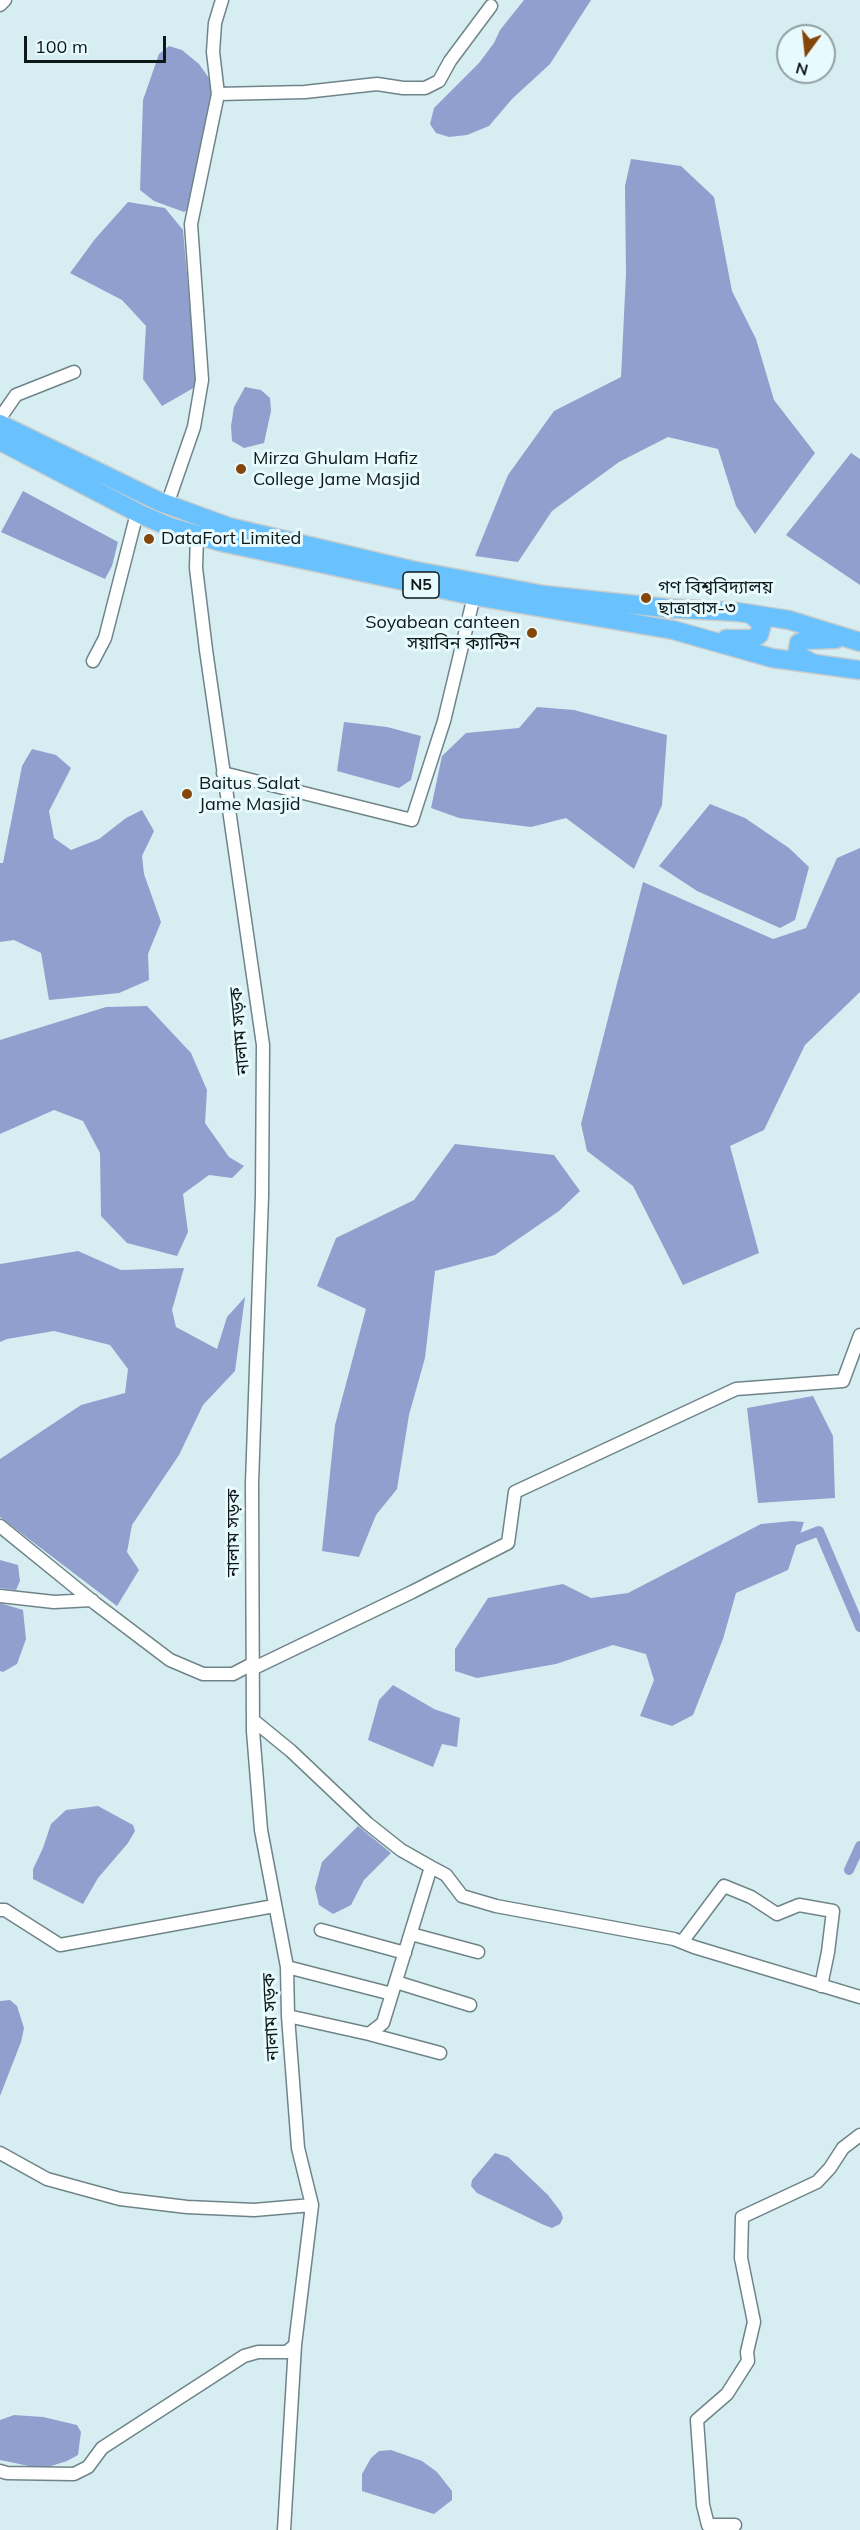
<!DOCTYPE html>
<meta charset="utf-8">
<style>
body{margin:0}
#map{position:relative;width:860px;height:2530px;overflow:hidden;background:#d6eef2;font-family:Mulish,sans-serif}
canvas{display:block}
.north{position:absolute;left:776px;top:24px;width:60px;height:60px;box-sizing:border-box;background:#e7fafd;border:2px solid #91a0a2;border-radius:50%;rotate:195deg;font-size:16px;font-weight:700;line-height:24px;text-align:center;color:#0f1819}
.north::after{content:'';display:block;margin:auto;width:21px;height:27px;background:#854609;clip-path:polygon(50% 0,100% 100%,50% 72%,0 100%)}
.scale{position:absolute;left:24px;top:36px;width:142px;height:27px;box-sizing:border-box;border:3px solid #0f1819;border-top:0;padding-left:8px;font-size:18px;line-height:21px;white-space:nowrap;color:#0f1819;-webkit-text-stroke:4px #e7fafd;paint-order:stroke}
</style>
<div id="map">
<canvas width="860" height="2530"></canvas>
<div class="north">N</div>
<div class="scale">100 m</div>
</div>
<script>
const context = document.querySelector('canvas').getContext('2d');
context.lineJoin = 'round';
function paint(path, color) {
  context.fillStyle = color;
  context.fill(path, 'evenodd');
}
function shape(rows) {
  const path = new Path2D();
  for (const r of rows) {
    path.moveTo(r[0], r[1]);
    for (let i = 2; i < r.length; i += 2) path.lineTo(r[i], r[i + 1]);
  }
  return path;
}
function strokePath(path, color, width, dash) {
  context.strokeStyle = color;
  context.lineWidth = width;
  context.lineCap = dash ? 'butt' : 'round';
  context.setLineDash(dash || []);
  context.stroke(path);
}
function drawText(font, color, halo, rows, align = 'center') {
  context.font = font + ' Mulish,"Noto Sans Bengali",sans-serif';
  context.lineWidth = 6;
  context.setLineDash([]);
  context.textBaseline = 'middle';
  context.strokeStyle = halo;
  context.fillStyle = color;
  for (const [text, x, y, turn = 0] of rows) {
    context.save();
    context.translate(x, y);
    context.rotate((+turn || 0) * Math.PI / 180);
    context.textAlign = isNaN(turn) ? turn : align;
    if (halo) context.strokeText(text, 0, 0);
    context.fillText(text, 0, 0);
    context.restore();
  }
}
const water = shape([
 [524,0,591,0,550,64,512,99,489,126,467,135,449,137,436,133,430,124,434,108,479,63,494,43,500,30],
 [169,46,182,50,199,64,211,81,214,103,192,207,184,212,154,201,140,190,143,100,159,54],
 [631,159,681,166,714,197,732,291,756,339,774,400,815,453,755,534,736,506,718,449,668,437,619,462,552,511,518,562,475,556,508,475,554,411,621,377,626,274,625,186],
 [128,202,165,208,183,230,197,386,162,406,143,379,146,326,122,300,70,273,95,239],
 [245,387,261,390,270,398,271,411,264,443,244,448,232,441,231,426,234,407],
 [851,453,860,459,860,585,786,535],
 [23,491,118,542,112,566,105,579,1,532],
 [537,707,574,710,667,735,662,805,634,869,566,818,531,827,459,818,431,808,442,756,466,733,519,728],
 [344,722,387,727,421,736,411,780,399,788,337,771],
 [32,749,56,755,71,768,49,811,54,838,71,850,99,839,126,818,142,810,154,831,142,856,144,874,161,922,148,954,149,980,119,993,49,1000,41,953,14,940,0,942,0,863,3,863,22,766],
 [710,804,745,818,789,848,809,867,795,920,780,928,697,891,659,866],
 [860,848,860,992,805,1045,764,1130,730,1146,759,1253,683,1285,633,1186,587,1151,581,1124,643,882,773,939,806,928,837,858],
 [147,1006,191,1053,207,1090,205,1123,229,1157,244,1166,232,1178,209,1175,183,1194,188,1232,177,1256,127,1243,101,1216,100,1153,83,1121,54,1110,0,1134,0,1040,106,1007],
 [455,1144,554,1155,580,1191,559,1211,495,1255,435,1271,425,1358,409,1415,397,1489,376,1515,359,1557,322,1551,335,1425,366,1309,317,1286,336,1238,414,1200],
 [78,1251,121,1270,184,1268,172,1310,176,1327,217,1349,227,1317,245,1297,235,1371,203,1405,179,1455,132,1525,127,1552,139,1570,117,1606,0,1517,0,1459,81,1405,125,1393,128,1369,110,1345,54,1331,7,1339,0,1342,0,1264],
 [813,1396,833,1436,835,1498,758,1503,747,1408],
 [792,1521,804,1522,788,1570,736,1593,723,1639,693,1715,672,1726,640,1716,654,1680,646,1654,613,1645,556,1664,477,1678,455,1671,455,1649,488,1598,563,1584,591,1598,628,1593,761,1524],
 [0,1560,18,1565,20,1581,16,1590,0,1588],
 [0,1603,23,1610,26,1639,17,1664,3,1672,0,1671],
 [393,1685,434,1709,460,1718,457,1747,442,1744,433,1767,368,1740,379,1700],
 [98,1806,133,1825,135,1831,128,1843,98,1878,83,1904,33,1879,33,1869,43,1848,51,1824,66,1810],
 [358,1826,391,1853,364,1880,351,1905,333,1914,319,1905,315,1888,322,1862],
 [10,2000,17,2006,24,2028,21,2042,0,2096,0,2001],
 [495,2153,508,2157,548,2195,561,2212,563,2218,560,2224,552,2228,544,2225,477,2193,471,2186,472,2180],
 [14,2415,43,2417,77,2425,81,2432,78,2455,67,2461,48,2467,29,2466,0,2460,0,2420],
 [391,2450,422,2461,437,2472,452,2491,452,2500,434,2514,362,2491,362,2474,371,2458,379,2451]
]);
const canal = shape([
 [785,1544,819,1531,860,1627],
 [849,1870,860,1846]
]);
const minor = shape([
 [0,5,5,0],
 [218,94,213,52,215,23,222,0],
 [0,418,16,395,74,372],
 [167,505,194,427,202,380,191,224,218,94,305,92,377,84,403,88,425,88,439,81,450,61,491,6],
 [197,535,196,568,206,650,263,1045,262,1196,252,1483,253,1731,261,1830,287,1967,288,2016,298,2148,312,2205,295,2345,284,2530],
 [93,661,105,638,137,513],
 [223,773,412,820,444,721,474,596],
 [0,1526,96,1604,170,1660,203,1674,233,1674,252,1664],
 [0,1596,54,1602,92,1600],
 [252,1669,412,1592,508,1543,515,1492,736,1389,843,1381,860,1335],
 [253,1720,291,1751,367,1823,401,1850,431,1867,383,2023,369,2034,288,2016],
 [431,1867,446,1875,462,1896,496,1906,674,1939,694,1947,860,1997],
 [0,1910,5,1910,60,1945,274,1906],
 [321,1930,405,1953],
 [411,1934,478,1952],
 [682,1942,724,1886,751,1897,777,1914,799,1905,833,1911,828,1952,821,1986],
 [287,1967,392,1994],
 [396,1982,470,2005],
 [369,2034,440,2053],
 [0,2153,47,2179,120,2199,187,2207,254,2210,312,2205],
 [0,2471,7,2473,74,2474,88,2467,102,2448,244,2356,258,2352,287,2352,295,2345],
 [735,2525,708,2525,703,2505,697,2420,727,2394,748,2361,747,2352,754,2322,741,2258,742,2217,817,2182,830,2168,843,2148,860,2135]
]);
const highway = shape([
 [0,424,158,501,229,527,411,570,544,595,665,608,738,612,789,620,860,642],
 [0,441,142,515,170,527,221,542,474,596,673,630,772,658,860,670],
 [726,639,752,639,759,635,762,624,751,614],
 [812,663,797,655,799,643,806,640,836,639]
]);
const markers = [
 [241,469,6,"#854609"],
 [149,539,6,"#854609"],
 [646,598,6,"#854609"],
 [532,633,6,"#854609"],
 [187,794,6,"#854609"]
];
const shields = [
 [421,585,36]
];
const shieldNames = [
 ["N5",421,585]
];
const poiNames = [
 ["Mirza Ghulam Hafiz",253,459],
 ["College Jame Masjid",253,480],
 ["DataFort Limited",161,539],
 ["গণ বিশ্ববিদ্যালয়",658,588],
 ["ছাত্রাবাস-৩",658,609],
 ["Soyabean canteen",520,623,"right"],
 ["সয়াবিন ক্যান্টিন",520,644,"right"],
 ["Baitus Salat",199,784],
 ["Jame Masjid",199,805]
];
const streetNames = [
 ["নালাম সড়ক",240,1031,-95],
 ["নালাম সড়ক",234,1533,-90],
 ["নালাম সড়ক",271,2017,-93]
];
paint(water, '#909fcd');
strokePath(canal, '#909fcd', 10);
strokePath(minor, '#6f8488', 15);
strokePath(highway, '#cacccc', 21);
strokePath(minor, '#fff', 12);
strokePath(highway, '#69c2fe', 18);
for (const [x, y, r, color] of markers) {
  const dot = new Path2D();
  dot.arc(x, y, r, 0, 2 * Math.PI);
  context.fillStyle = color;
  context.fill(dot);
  strokePath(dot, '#e7fafd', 2);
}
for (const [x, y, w] of shields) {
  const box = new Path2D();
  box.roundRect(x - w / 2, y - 13, w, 26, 4.5);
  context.fillStyle = '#e7fafd';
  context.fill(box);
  strokePath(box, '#0f1819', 1.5);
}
drawText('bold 16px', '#0f1819', null, shieldNames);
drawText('18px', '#0f1819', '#e7fafd', poiNames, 'left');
drawText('18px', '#0f1819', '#e7fafd', streetNames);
</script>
